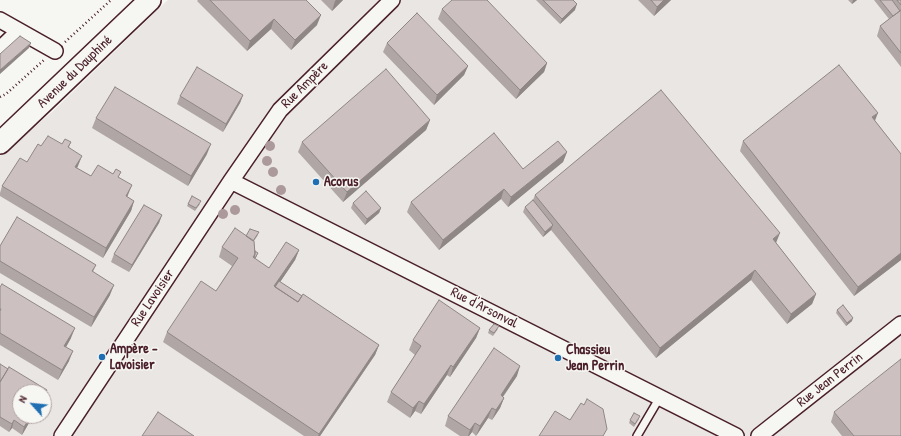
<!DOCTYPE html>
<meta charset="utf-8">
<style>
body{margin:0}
#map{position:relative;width:901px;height:436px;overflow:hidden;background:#f6f6f2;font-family:"Patrick Hand",sans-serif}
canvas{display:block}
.north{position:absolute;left:12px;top:384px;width:40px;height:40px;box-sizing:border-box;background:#f6f6f2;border:1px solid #b1a0a2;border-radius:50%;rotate:297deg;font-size:11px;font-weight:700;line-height:16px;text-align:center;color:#4a1f2b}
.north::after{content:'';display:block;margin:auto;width:14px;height:18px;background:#1f6fb2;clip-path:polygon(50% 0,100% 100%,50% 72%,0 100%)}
</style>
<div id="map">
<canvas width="901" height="436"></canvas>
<div class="north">N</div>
</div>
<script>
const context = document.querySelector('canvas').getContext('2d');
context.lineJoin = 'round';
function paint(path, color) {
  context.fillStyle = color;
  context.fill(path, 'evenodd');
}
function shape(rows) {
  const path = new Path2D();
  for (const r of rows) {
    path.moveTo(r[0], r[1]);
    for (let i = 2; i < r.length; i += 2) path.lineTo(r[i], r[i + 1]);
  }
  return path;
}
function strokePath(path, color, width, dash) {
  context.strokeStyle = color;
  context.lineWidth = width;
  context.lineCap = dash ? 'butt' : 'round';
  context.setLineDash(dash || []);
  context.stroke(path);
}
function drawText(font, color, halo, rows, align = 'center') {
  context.font = font + ' "Patrick Hand",sans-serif';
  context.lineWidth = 3;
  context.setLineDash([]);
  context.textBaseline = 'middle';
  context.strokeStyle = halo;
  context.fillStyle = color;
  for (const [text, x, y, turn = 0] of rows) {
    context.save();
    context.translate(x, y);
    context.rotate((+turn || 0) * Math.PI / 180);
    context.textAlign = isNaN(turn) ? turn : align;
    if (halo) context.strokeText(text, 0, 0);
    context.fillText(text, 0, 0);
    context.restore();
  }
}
const built = shape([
 [168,0,901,0,901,436,0,436,0,156,51,113],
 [20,392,44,392,44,416,20,416]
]);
const path = shape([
 [65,42,111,0],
 [0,97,6,94,44,60]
]);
const service = shape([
 [637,436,660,397]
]);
const minor = shape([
 [0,20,55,51],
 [0,49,19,31],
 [231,181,736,436],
 [62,436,231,181,280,110,392,0],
 [759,436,901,324]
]);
const secondary = shape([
 [0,143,150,0]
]);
const trees = [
 [270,146],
 [267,161],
 [273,172],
 [281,190],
 [235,210],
 [223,214]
];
const wall = shape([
 [198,0,306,0,317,25,291,50,271,29,247,51,197,1],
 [321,0,343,0,332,11],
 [536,0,573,0,575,10,560,24],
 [638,0,671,0,654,16],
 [848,0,857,0,852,4],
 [874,0,901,0,901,67,877,36,880,26,889,19],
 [442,9,547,63,544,72,516,99,438,19],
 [387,43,468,66,464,75,434,105,383,52],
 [243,95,240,103,223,132,177,104,180,96],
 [96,118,207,154,188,186,92,128],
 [430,120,426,130,343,202,298,152,302,142],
 [875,121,901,154,901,260,854,296,740,151,743,141],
 [71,142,69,147,78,166,77,168,91,176,119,177,128,195,127,197,134,201,131,211,103,258,0,196,0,193,2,186,27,162,62,144],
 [567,152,563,162,508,207,501,199,439,250,407,212,411,202,523,169],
 [535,195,776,243,816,294,812,304,787,324,751,280,656,358,551,230,543,237,523,212,525,207,533,200],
 [353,203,381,208,379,213,365,225,351,208],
 [188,204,200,204,195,211,187,206],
 [162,215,159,223,129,272,111,262,114,254],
 [258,235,254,241,255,251,257,256,255,259,269,268,299,250,295,260,280,282,379,345,375,355,320,436,304,436,163,342,167,332,216,291,232,266,219,257,222,247,246,236],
 [0,246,96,265,93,272,110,295,91,327,0,273],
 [0,287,71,338,66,347,69,361,58,380,0,345],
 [837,310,852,321,846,326,836,313],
 [480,328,476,338,450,377,447,375,421,414,415,411,410,418,387,402,391,392,415,355,409,350,413,340],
 [498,329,493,336,488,333,489,330],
 [0,364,20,416,33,416,22,435,12,428,9,432,0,426],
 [517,376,503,397,504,398,500,408,492,420,488,418,476,436,472,432,469,436,460,436,445,426,448,416],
 [834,412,901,436,842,436,831,422],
 [639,419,634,427,629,423,630,420]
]);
const shadedWall = shape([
 [336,0,343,0,332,11,335,1],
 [664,0,671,0,654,16,657,7],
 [853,0,857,0,852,4],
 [577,4,575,10,560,24,562,19],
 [321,15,317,25,291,50,295,40],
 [274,19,271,29,247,51,250,41],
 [31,43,29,48,0,74,0,70],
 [547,63,544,72,516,99,520,90],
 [468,66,464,75,434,105,437,95],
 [243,95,240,103,223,132,226,124],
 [878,113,874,123,872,117],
 [430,120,426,130,343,202,347,192],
 [211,144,207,154,188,186,191,176],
 [567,152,563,162,508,207,511,197],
 [82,156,78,166,72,177,75,167],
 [132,185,128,195,122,206,126,196],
 [504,189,501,199,439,250,443,240],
 [134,201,131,211,103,258,106,248],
 [381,208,379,213,365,225,367,219],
 [162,215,159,223,129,272,132,265],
 [553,225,551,230,543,237,545,232],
 [780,233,776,243,769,248,773,239],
 [299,250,295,260,274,291,274,286],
 [901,253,901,260,854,296,858,287],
 [755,270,751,280,656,358,660,348],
 [114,285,110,295,91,327,94,317],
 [816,294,812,304,787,324,791,314],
 [853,318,852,321,846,326,847,323],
 [75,328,71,338,61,356,64,346],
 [480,328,476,338,450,377,453,367],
 [379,345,375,355,320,436,318,436,319,434],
 [73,351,69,361,58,380,62,370],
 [451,365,447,375,421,414,424,404],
 [520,366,517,376,497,405,501,395],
 [504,398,500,408,492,420,496,410],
 [419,401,415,411,410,418,413,408],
 [492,408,488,418,476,436,480,426],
 [31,416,33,416,22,435,24,427],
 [14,420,12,428,9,432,12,424],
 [475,423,472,432,469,436,468,436,470,430]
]);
const building = shape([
 [210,0,306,0,321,15,295,40,274,19,250,41,210,0],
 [452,0,487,0,547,63,520,90,442,9,452,0],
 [543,0,573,0,577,4,562,19,543,0],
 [651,0,664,0,657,7,651,0],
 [880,0,892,0,900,11,893,16,880,0],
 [897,0,901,0,901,5,897,0],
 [901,10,901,53,880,26,901,10],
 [417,13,468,66,437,95,387,43,417,13],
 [20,36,31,43,0,70,0,54,20,36],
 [839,65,878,113,872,117,901,154,901,253,858,287,743,141,839,65],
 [197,67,243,95,226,124,180,96,197,67],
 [386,69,430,120,347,192,302,142,386,69],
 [115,87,211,144,191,176,96,118,115,87],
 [661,90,780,233,773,239,816,294,791,314,755,270,660,348,535,195,661,90],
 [494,133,523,169,558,141,567,152,511,197,504,189,443,240,411,202,494,133],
 [48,136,62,144,65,139,71,142,68,147,82,156,75,167,91,176,98,165,113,174,116,169,121,172,118,177,132,185,126,196,134,201,106,248,2,186,20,158,27,162,38,144,41,146,48,136],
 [366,191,381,208,367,219,353,203,366,191],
 [192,196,201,201,196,208,188,204,192,196],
 [533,200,553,225,545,232,525,207,533,200],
 [144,205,162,215,132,265,114,254,144,205],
 [17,217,96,265,92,271,114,285,94,317,0,261,0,246,17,217],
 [235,228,254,241,255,254,253,257,269,268,286,242,299,250,274,286,298,302,303,294,379,345,319,434,167,332,201,281,216,291,238,258,222,247,235,228],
 [250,229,259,232,253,241,246,236,250,229],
 [255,251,258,253,255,258,254,258,255,254,255,251],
 [279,281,302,296,298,302,275,287,279,281],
 [2,284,75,328,64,346,73,351,62,370,0,333,0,311,1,309,0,309,0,287,2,284],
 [439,300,480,328,453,367,451,365,424,404,419,401,413,408,391,392,421,346,413,340,439,300],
 [843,305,853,318,847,323,837,310,843,305],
 [494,324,499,326,494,333,489,330,494,324],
 [494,348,520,366,501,395,504,398,496,410,492,408,480,426,475,423,470,430,448,416,494,348],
 [901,359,901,436,854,436,834,412,901,359],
 [0,364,8,369,0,382,0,364],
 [9,367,47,390,44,395,44,392,20,392,20,416,31,416,24,427,14,420,12,424,0,417,0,382,9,367],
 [587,399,603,409,607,429,603,436,539,436,555,411,570,420,581,403,584,405,587,399],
 [158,412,194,436,142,436,158,412],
 [634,413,640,416,635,424,630,420,634,413]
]);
const markers = [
 [316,182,4,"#1f6fb2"],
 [102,357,4,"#1f6fb2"],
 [558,358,4,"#1f6fb2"]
];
const streetNames = [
 ["Avenue du Dauphiné",75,72,-44],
 ["Rue Ampère",305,85,-45],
 ["Rue Lavoisier",153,298,-56],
 ["Rue d'Arsonval",484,308,27],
 ["Rue Jean Perrin",830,380,-38]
];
const poiNames = [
 ["Acorus",324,182],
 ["Ampère -",110,349],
 ["Lavoisier",110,365],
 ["Chassieu",566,350],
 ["Jean Perrin",566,366]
];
paint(built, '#e9e6e3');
strokePath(service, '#4a1f2b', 10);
strokePath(minor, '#4a1f2b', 18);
strokePath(secondary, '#4a1f2b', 24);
strokePath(path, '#4a1f2b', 2.5, [1, 3]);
strokePath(service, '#f6f6f2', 7);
strokePath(minor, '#f6f6f2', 15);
strokePath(secondary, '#f6f6f2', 21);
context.fillStyle = '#ac999c';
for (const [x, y] of trees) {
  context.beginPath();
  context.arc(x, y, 5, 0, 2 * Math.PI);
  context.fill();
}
paint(wall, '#afa6a5');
paint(shadedWall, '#8f8786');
paint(building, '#ccc1c0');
strokePath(building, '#8f8786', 1);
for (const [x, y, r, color] of markers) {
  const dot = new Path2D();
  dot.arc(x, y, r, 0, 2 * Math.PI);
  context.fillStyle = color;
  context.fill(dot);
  strokePath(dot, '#f6f6f2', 1.5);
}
drawText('14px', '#4a1f2b', '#f6f6f2', streetNames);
drawText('bold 14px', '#4a1f2b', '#f6f6f2', poiNames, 'left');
</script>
